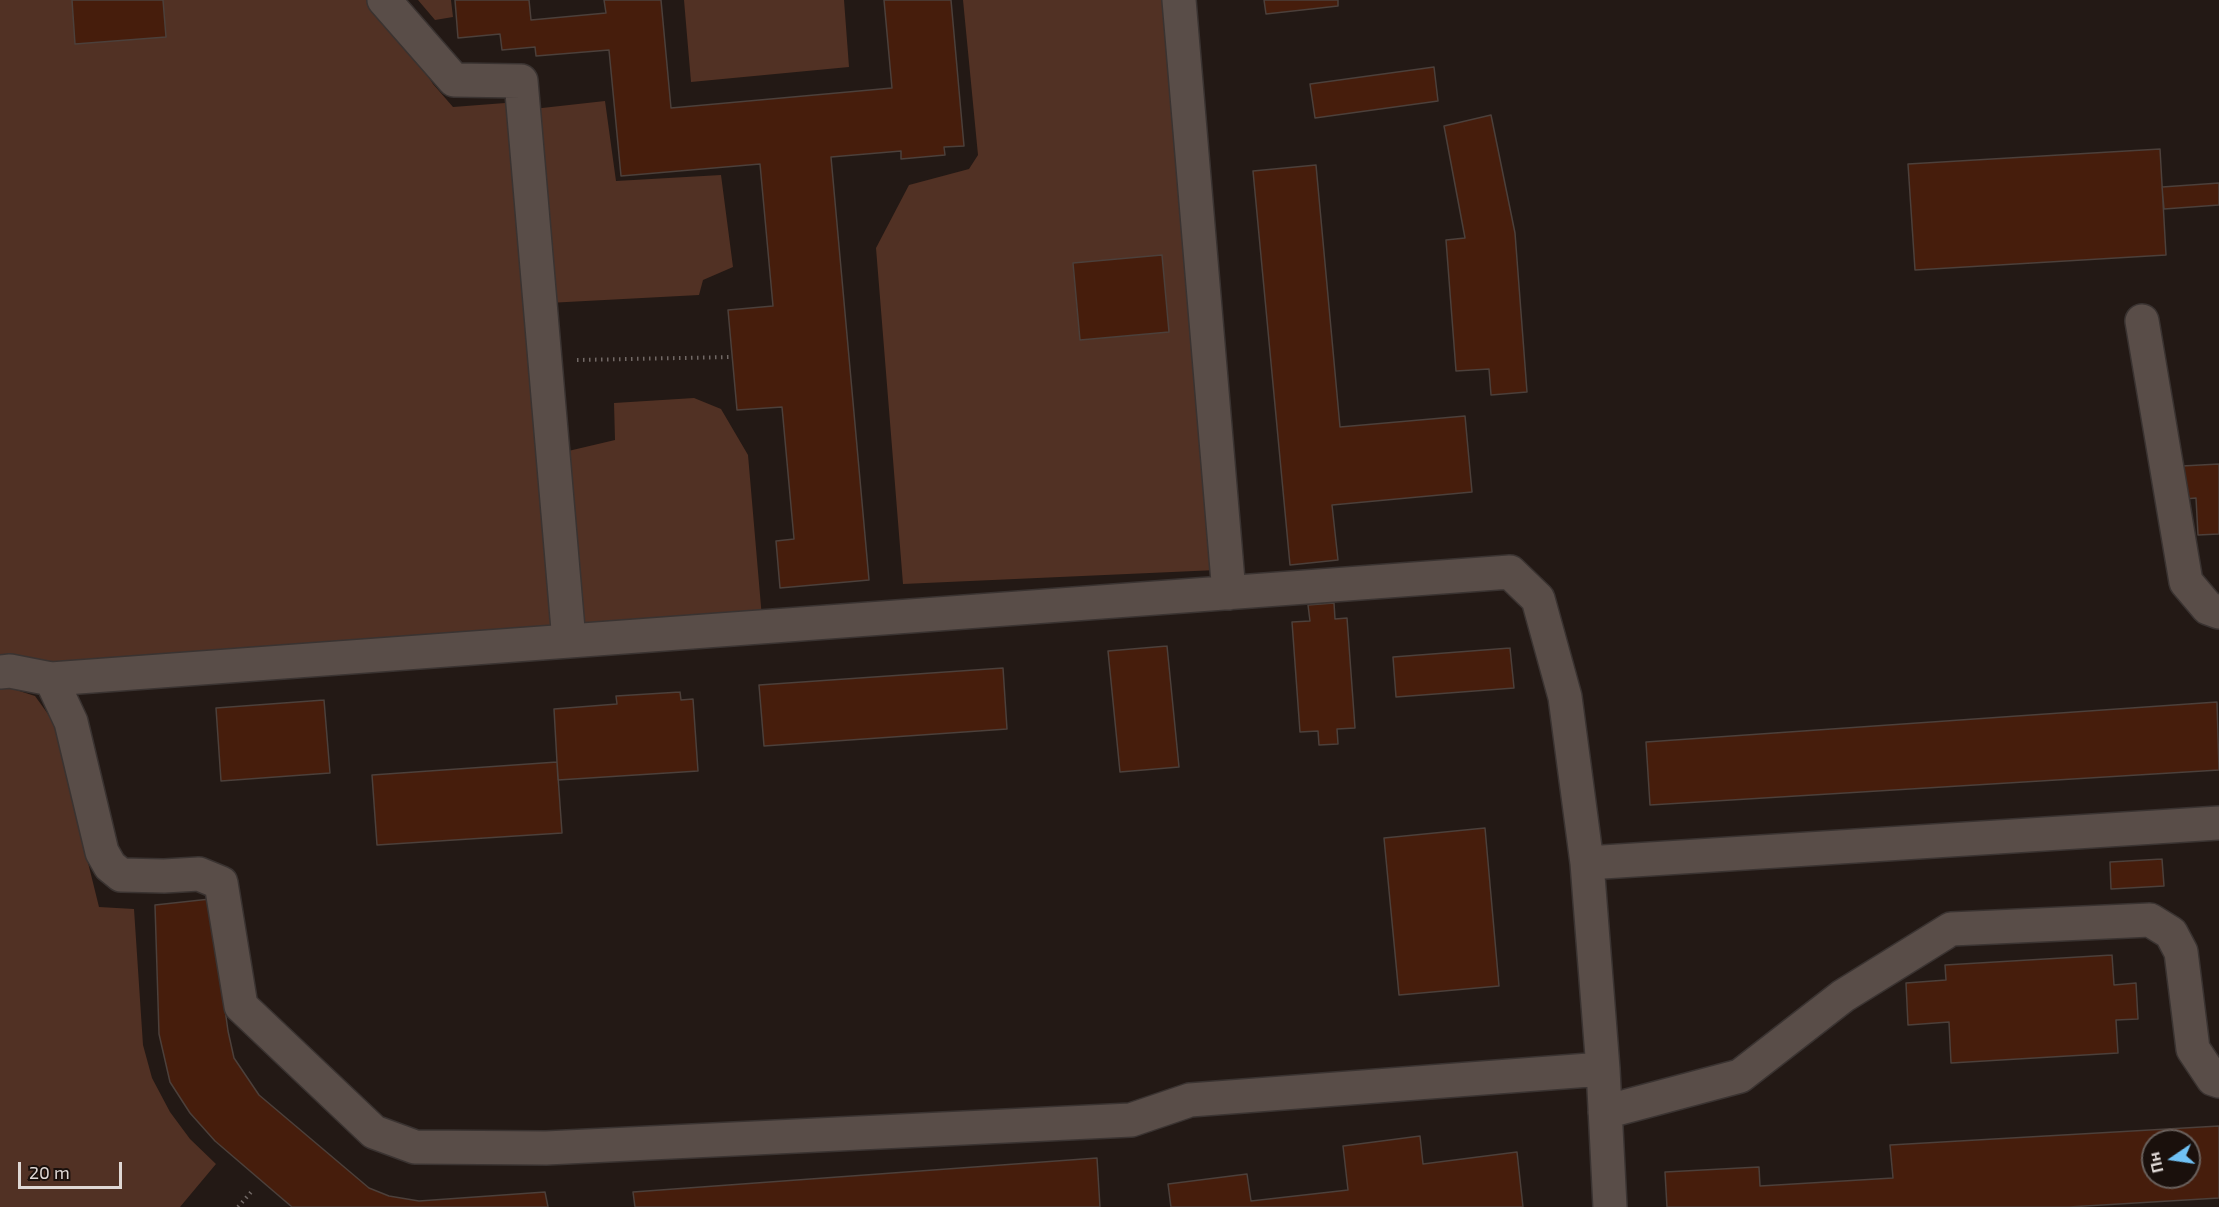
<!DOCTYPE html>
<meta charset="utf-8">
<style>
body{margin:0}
#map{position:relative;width:2219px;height:1207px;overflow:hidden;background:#231915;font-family:"Exo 2",sans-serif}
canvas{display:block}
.north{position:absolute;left:2141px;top:1129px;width:60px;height:60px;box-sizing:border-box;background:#1a100c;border:2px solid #69605c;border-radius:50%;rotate:257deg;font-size:16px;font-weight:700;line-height:24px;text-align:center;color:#dfd8d5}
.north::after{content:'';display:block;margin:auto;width:21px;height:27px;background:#70c1f4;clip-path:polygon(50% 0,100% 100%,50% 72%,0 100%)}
.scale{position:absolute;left:18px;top:1162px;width:104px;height:27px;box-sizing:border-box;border:3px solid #dfd8d5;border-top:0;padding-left:8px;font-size:18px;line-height:21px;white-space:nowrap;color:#dfd8d5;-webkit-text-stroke:4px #1a100c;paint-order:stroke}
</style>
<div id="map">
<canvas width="2219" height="1207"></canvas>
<div class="north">Пн</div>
<div class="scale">20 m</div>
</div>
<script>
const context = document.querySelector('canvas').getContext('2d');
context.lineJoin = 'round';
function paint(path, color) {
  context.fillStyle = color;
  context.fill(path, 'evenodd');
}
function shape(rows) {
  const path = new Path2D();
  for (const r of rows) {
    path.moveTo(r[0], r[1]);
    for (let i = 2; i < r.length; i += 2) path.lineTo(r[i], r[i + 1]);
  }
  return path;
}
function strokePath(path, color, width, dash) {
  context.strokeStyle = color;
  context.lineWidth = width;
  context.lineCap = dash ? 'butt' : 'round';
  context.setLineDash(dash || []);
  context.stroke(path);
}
const green = shape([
 [0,0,372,0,401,34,433,84,453,107,518,102,562,632,49,670,0,665],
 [418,0,451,0,453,17,435,20],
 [684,0,844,0,849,67,691,82],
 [963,0,1163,0,1217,570,903,584,876,248,909,185,969,169,978,155],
 [1162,256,1168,332,1080,340,1073,264],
 [605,101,616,181,721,175,733,267,703,280,699,295,548,303,533,109],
 [694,398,721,409,748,455,762,618,582,628,564,452,615,440,614,403],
 [10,688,35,696,53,721,99,907,134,909,143,1045,152,1078,170,1112,190,1139,216,1164,180,1207,0,1207,0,689]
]);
const building = shape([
 [72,0,163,0,166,37,75,44,72,0],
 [455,0,529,0,531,20,606,13,604,0,661,0,671,108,892,88,884,0,951,0,964,146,944,147,945,155,901,159,901,151,831,157,869,580,780,588,776,541,794,539,782,407,737,410,728,310,773,306,760,164,621,176,609,50,536,56,535,47,502,50,500,34,458,38,455,0],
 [1264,0,1338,0,1338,6,1266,14,1264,0],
 [1434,67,1438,101,1315,118,1310,84,1434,67],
 [1491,115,1515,233,1527,392,1491,395,1489,369,1456,371,1446,240,1465,238,1444,126,1491,115],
 [2160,149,2166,255,1915,270,1908,164,2160,149],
 [1316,165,1340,427,1465,416,1472,492,1332,505,1338,560,1290,565,1253,171,1316,165],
 [2219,183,2219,205,2164,209,2162,187,2219,183],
 [1162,255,1169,332,1080,340,1073,263,1162,255],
 [2219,464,2219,534,2198,535,2196,498,2184,499,2182,466,2219,464],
 [1334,603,1335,619,1347,618,1355,728,1337,729,1338,744,1319,745,1318,731,1300,732,1292,622,1310,621,1308,605,1334,603],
 [1167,646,1179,767,1120,772,1108,651,1167,646],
 [1510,648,1514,688,1396,697,1393,657,1510,648],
 [1003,668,1007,729,764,746,759,685,1003,668],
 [680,692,681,700,693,699,698,771,558,780,554,709,617,704,616,696,680,692],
 [324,700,330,773,221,781,216,708,324,700],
 [2217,702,2219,770,1650,805,1646,742,2217,702],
 [557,762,562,833,377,845,372,775,557,762],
 [1485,828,1499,986,1399,995,1384,838,1485,828],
 [2162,859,2164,886,2111,889,2110,862,2162,859],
 [210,899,228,1031,234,1058,259,1095,369,1188,389,1196,419,1201,545,1192,548,1207,292,1207,215,1141,190,1113,170,1082,159,1034,155,905,210,899],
 [2112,955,2114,985,2136,983,2138,1019,2116,1020,2118,1053,1951,1063,1949,1022,1908,1025,1906,983,1946,980,1945,965,2112,955],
 [2219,1126,2219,1198,2069,1207,1667,1207,1665,1172,1759,1167,1760,1186,1893,1178,1890,1145,2219,1126],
 [2153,1141,2189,1141,2189,1177,2153,1177,2153,1141],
 [1420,1136,1423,1164,1517,1152,1523,1207,1171,1207,1168,1184,1247,1174,1251,1201,1348,1190,1343,1146,1420,1136],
 [1097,1158,1100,1207,635,1207,633,1192,1097,1158]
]);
const path = shape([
 [577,360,732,357],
 [238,1207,252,1191]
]);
const minor = shape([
 [384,0,454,80,521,81,569,641],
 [1179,0,1229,593],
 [2142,321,2186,582,2208,608,2219,612],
 [0,672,10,671,51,679,71,722,102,852,110,866,121,875,164,876,199,874,221,883,241,1006,374,1132,415,1147,546,1148,1131,1120,1190,1100,1603,1069],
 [51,679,1510,572,1538,599,1565,697,1587,863,1603,1069,1610,1207],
 [1587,863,2219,823],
 [1605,1112,1740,1076,1843,996,1951,929,2150,920,2171,933,2181,952,2193,1049,2213,1079,2219,1081]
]);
paint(green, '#513124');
paint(building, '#461d0c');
strokePath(building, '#4c403b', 1.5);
strokePath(minor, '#3a3331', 36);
strokePath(path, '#716865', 4, [1.5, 4.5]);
strokePath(minor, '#594d48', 33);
</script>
